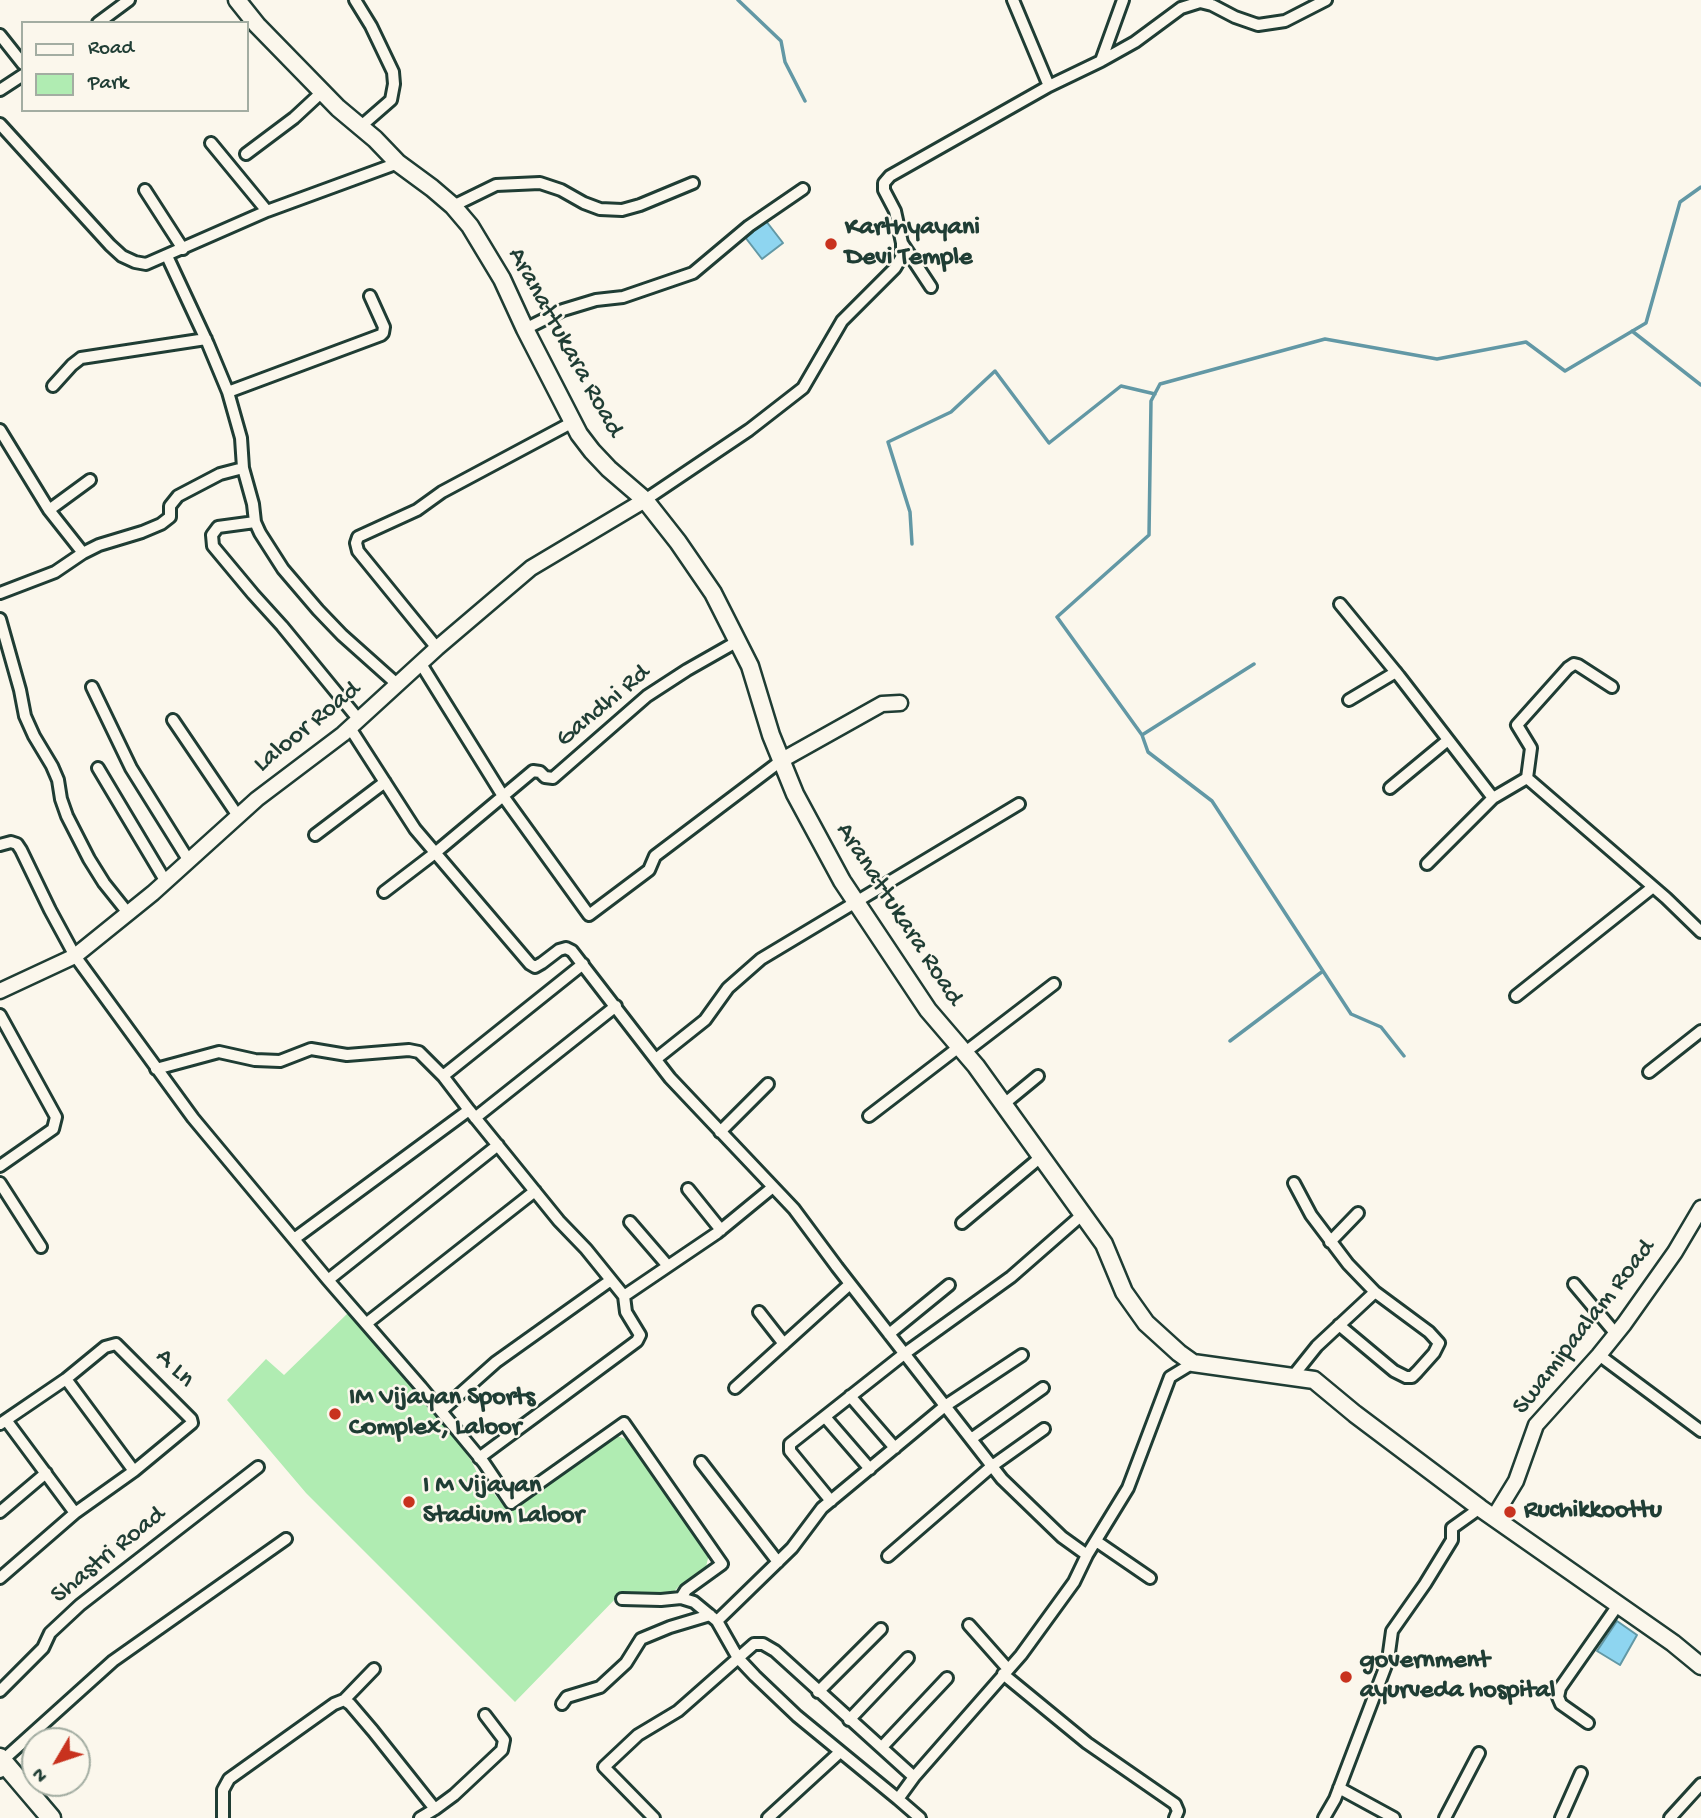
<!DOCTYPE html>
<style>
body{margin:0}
#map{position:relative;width:1701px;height:1818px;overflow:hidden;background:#fbf7ec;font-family:"Gochi Hand",sans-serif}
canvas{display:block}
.legend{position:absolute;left:21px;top:21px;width:228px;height:91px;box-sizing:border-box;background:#fbf7ec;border:2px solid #a3ada2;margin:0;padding:9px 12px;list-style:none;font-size:21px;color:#1f3d34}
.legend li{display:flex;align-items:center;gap:14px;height:35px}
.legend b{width:35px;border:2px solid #a3ada2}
.north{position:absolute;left:21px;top:1727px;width:70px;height:70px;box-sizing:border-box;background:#fbf7ec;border:2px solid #a3ada2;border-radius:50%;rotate:231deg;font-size:19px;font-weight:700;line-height:28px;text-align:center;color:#1f3d34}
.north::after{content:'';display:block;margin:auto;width:24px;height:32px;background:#c8321e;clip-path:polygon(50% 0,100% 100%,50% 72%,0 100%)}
</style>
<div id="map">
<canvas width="1701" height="1818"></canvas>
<ul class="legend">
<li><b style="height:9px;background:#fbf7ec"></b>Road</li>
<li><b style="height:19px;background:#b0ecb2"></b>Park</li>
</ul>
<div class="north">N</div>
</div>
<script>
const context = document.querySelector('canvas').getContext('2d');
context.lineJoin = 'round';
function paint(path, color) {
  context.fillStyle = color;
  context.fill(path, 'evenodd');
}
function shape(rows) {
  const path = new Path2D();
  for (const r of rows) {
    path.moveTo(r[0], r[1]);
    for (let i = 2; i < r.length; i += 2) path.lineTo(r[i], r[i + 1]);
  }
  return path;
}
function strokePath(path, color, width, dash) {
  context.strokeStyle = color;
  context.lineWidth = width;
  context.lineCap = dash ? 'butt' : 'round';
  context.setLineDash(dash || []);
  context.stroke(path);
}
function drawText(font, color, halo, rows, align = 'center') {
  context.font = font + ' "Gochi Hand",sans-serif';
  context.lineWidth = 5;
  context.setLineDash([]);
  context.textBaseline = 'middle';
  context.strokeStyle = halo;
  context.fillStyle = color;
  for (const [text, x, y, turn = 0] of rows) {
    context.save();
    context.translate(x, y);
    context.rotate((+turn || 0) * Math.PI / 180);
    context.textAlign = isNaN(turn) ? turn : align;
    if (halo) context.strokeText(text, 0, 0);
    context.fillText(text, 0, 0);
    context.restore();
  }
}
const green = shape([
 [348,1313,450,1430,472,1462,477,1473,509,1512,617,1436,626,1439,709,1554,706,1567,679,1586,670,1596,629,1595,621,1593,515,1702,306,1493,227,1400,266,1359,284,1375]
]);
const water = shape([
 [766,221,783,243,762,259,745,237,766,221],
 [1617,1621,1637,1635,1620,1665,1597,1651,1617,1621]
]);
const stream = shape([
 [738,0,781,41,785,62,805,101],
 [1632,331,1701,385],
 [912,544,910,512,888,442,951,412,995,371,1049,443,1121,386,1155,394],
 [1142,735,1254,664],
 [1230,1041,1323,971],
 [1404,1056,1381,1027,1351,1014,1212,801,1148,752,1142,735,1057,617,1149,535,1151,401,1160,384,1325,339,1437,359,1526,342,1565,371,1646,323,1680,202,1701,187]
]);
const minor = shape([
 [355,0,371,26,393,72,394,84,391,100,360,127],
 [1013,0,1049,86],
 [98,23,129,0],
 [0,35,23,64],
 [1101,61,1123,0],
 [0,90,23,75],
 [0,124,110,245,122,256,135,262,146,264,267,211,398,163],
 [211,143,267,211],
 [246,154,294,118,322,92],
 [145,190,183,249],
 [453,206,496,185,540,183,561,190,584,203,600,209,622,210,640,205,693,183],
 [902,243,931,287],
 [167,256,208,344,228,392,241,438,243,468,253,504,255,522,260,533,283,569,318,610,342,635,398,685],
 [525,329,563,310,596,300,623,297,693,273,749,226,803,189],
 [53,386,72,365,81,358,206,339],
 [228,392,381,335,383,333,384,327,370,296],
 [0,430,49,510,83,553],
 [645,500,749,430,803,388,842,321,895,268,902,256,902,243,895,211,884,190,884,183,890,176,1049,86,1101,61,1135,42,1181,8,1200,2,1212,5,1235,17,1258,25,1285,21,1326,0],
 [49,510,90,480],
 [255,522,218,527,212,535,213,546,253,594,282,626,359,720],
 [0,593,55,572,83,553,99,545,142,532,161,524,170,517,170,506,178,496,220,474,243,468],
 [1340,604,1399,676,1493,798,1527,778,1666,898,1701,932],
 [0,619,20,690,25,716,34,736,52,766,58,780,61,799,67,816,89,859,104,883,128,913],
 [437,648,358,551,356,543,358,537,417,510,442,492,573,422],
 [421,664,503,796,589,915,649,870,655,856,782,760],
 [92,687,131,768,189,861],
 [1349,700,1396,672],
 [173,720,238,816],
 [350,728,415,829,530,964,535,967,542,963,559,950,566,948,572,951,670,1078,794,1209,837,1267,1002,1479,1062,1537,1087,1555],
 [98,768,166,882],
 [1527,778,1531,748,1517,725,1568,668,1574,664,1578,665,1612,687],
 [1390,788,1448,740],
 [315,835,385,782],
 [0,845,11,842,17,844,21,850,50,910,75,956,193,1118,328,1280,421,1387,484,1463,511,1503,624,1423,722,1564,686,1590,681,1598,694,1602,717,1621,738,1658,755,1676,797,1716,898,1799],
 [1427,864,1493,798],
 [384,892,435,853,533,771,540,772,545,777,553,778,647,696,687,670,738,641],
 [1516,996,1653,887],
 [0,1015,56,1117,53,1129,0,1166],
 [964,1053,1054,984],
 [656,1059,705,1020,728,988,761,959,1019,804],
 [156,1069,219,1052,255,1060,280,1061,311,1049,347,1055,409,1050,419,1052,443,1076,469,1110,559,1221,586,1249,624,1296,626,1312,640,1335,637,1341,479,1458],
 [1649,1072,1701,1031],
 [443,1076,583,964],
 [1004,1104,1038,1076],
 [869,1116,959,1047],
 [475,1118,616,1006],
 [720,1132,768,1084],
 [0,1183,41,1247],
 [1294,1183,1311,1215,1348,1264,1375,1292,1429,1332,1439,1343,1434,1353,1417,1372,1412,1377,1406,1377,1394,1371,1339,1325],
 [688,1189,721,1230],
 [630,1222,668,1266],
 [962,1223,1042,1156],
 [294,1239,469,1110],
 [1330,1242,1358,1213],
 [328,1280,498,1145],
 [1574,1284,1616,1334],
 [624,1296,717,1233,773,1187],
 [759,1312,784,1344],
 [367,1323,535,1191],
 [889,1334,949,1285],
 [1599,1355,1701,1431],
 [1293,1376,1317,1346,1375,1292],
 [66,1379,134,1471],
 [735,1388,850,1284],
 [850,1396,895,1448],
 [441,1411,496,1362,611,1280],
 [825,1417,870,1469],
 [6,1420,75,1513],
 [0,1424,66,1379,105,1347,116,1344,191,1419,192,1423,134,1471,75,1513,0,1578],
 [971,1439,1043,1388],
 [701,1462,778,1562],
 [831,1501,790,1451,790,1444,904,1354,1011,1277,1083,1214],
 [0,1512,46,1473],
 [1096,1541,1150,1578],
 [888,1556,992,1466,1044,1429],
 [622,1599,661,1600,681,1598],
 [717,1621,792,1548,822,1508,945,1406,1022,1355],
 [969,1625,1008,1669],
 [1003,1674,1087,1743,1175,1804,1178,1811,1175,1818],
 [0,1691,43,1648,50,1633,80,1605,258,1467],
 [818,1692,881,1629],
 [344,1700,374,1669],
 [562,1704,567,1697,600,1687,626,1663,641,1639,670,1627,710,1615],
 [849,1720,908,1658],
 [1588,1723,1561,1704,1558,1697,1560,1688,1618,1605],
 [882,1747,947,1678],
 [0,1772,3,1760,113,1661,286,1539],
 [1339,1788,1394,1818],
 [435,1809,454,1795,502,1750,504,1740,485,1715],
 [223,1818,223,1790,229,1779,334,1704,344,1700,350,1704,373,1731,435,1809,420,1818],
 [654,1818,604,1767,638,1735,678,1711,754,1644,763,1644,775,1651,914,1777],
 [768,1818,840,1752],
 [920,1818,898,1799,914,1777,1021,1655,1074,1582,1087,1555,1128,1488,1170,1377,1193,1363],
 [1324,1818,1335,1799,1388,1660,1392,1631,1425,1584,1452,1540,1452,1528,1480,1508],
 [1445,1818,1479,1753],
 [1561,1818,1581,1773],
 [1670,1818,1701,1784]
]);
const tertiary = shape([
 [782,760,882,704,900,703],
 [0,991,75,956,153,893,257,799,343,734,437,648,531,568,645,500],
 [1494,1517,1516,1481,1536,1425,1599,1355,1624,1324,1675,1252,1701,1208]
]);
const secondary = shape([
 [237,0,257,25,338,108,375,139,398,163,432,188,453,206,470,226,502,279,525,329,579,434,592,451,609,469,645,500,678,542,713,593,750,666,771,735,795,794,842,881,928,1010,976,1066,1104,1244,1124,1292,1146,1323,1179,1353,1193,1363,1314,1380,1355,1414,1480,1508,1673,1643,1701,1666]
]);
const primary = shape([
 [0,1758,51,1818]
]);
const markers = [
 [831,244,7,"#c8321e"],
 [335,1414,7,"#c8321e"],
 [409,1502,7,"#c8321e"],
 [1510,1512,7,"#c8321e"],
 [1346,1677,7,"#c8321e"]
];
const poiNames = [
 ["Karthyayani",845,229],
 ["Devi Temple",845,259],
 ["IM Vijayan Sports",349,1399],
 ["Complex, Laloor",349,1429],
 ["I M Vijayan",423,1487],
 ["Stadium Laloor",423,1517],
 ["Ruchikkoottu",1524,1512],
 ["government",1360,1662],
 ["ayurveda hospital",1360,1692]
];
const streetNames = [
 ["Aranattukara Road",564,343,61],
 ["Gandhi Rd",604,707,-40],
 ["Laloor Road",308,728,-39],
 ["Aranattukara Road",898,915,57],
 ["Swamipaalam Road",1585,1328,-52],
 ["A Ln",174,1369,45],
 ["Shastri Road",109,1556,-39]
];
paint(green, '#b0ecb2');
paint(water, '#8ed5f0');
strokePath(water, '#6298a5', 2);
strokePath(stream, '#6298a5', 3.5);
strokePath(minor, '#1f3d34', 16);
strokePath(tertiary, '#1f3d34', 19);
strokePath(secondary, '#1f3d34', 21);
strokePath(primary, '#1f3d34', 23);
strokePath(minor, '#fbf7ec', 10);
strokePath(tertiary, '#fbf7ec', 14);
strokePath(secondary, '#fbf7ec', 16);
strokePath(primary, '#fbf7ec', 18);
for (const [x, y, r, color] of markers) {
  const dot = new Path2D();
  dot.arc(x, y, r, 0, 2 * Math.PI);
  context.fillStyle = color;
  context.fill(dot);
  strokePath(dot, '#fbf7ec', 2.5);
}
drawText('bold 26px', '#1f3d34', '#fbf7ec', poiNames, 'left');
drawText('26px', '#1f3d34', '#fbf7ec', streetNames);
</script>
